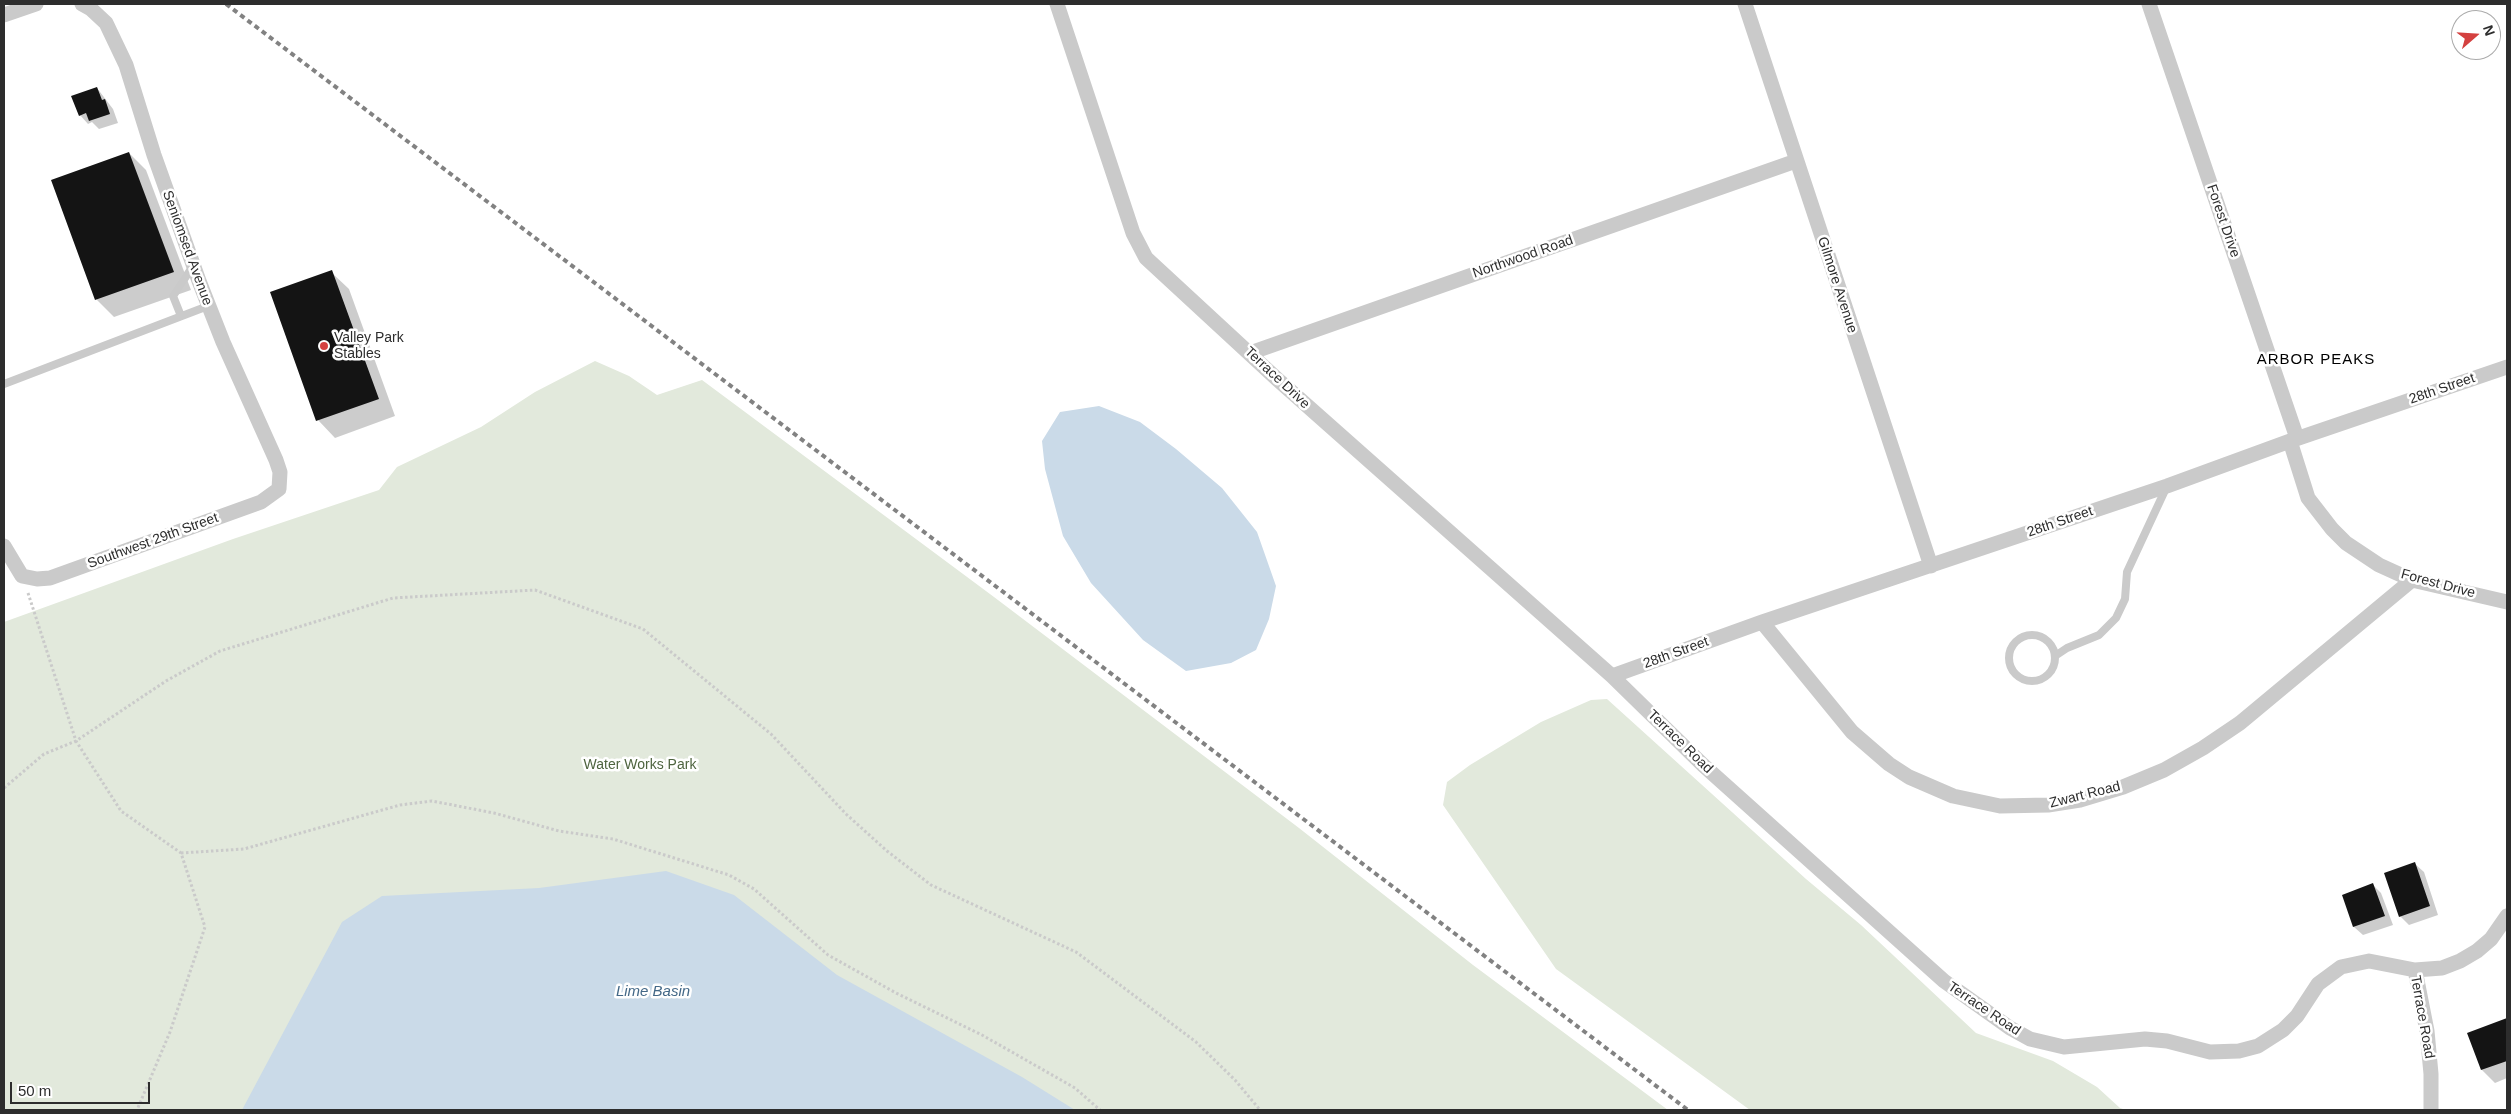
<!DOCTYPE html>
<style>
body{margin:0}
#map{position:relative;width:2511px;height:1114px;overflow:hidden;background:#fff;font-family:Arial,sans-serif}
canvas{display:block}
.frame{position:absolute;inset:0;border:5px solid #2d2d2d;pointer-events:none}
.north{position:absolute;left:2451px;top:10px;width:50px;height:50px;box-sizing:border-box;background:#fff;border:1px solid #ababab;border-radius:50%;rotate:71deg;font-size:14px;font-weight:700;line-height:20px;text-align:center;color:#2d2d2d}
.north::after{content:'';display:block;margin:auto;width:18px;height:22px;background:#d44140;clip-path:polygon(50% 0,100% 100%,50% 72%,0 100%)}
.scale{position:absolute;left:10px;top:1082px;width:140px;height:22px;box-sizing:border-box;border:2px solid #2d2d2d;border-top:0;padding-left:6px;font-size:15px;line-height:18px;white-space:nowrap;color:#2d2d2d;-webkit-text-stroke:4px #fff;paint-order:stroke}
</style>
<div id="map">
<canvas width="2511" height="1114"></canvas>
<div class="frame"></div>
<div class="north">N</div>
<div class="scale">50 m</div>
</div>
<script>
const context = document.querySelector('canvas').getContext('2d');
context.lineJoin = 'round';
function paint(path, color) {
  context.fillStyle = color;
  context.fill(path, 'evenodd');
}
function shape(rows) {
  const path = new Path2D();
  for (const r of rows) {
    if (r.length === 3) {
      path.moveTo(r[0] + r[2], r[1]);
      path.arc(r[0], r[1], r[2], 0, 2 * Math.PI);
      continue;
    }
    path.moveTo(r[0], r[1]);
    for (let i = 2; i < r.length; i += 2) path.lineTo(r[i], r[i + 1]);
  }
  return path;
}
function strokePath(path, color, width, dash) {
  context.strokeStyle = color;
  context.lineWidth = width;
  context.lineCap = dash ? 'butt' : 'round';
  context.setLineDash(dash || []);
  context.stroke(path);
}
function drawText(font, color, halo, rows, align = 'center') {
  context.font = font + ' Arial,sans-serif';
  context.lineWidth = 5;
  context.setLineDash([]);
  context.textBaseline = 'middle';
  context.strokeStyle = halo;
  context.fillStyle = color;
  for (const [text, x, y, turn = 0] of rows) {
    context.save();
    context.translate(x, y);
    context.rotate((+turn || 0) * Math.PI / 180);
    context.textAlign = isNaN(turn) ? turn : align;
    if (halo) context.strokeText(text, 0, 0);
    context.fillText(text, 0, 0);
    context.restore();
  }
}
const green = shape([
 [595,361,629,376,657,395,702,380,994,597,1299,828,1473,965,1668,1110,4,1110,4,622,233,539,379,490,397,467,481,427,535,392],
 [1607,699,1806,879,1861,925,1976,1033,2053,1061,2097,1087,2120,1108,2126,1110,1750,1110,1556,969,1443,805,1447,782,1470,765,1541,722,1591,700]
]);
const water = shape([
 [1099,406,1140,422,1176,449,1222,488,1257,532,1276,586,1269,619,1256,650,1231,663,1186,671,1143,640,1091,583,1063,536,1045,469,1042,441,1060,412],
 [666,871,734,895,837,975,1022,1077,1075,1110,242,1110,342,922,382,896,539,888]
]);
const shadow = shape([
 [97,88,113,109,118,123,99,129,92,122,88,124,80,115],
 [129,153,146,170,191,290,114,317,97,300,52,181],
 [331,272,349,289,395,416,335,438,318,420],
 [2415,864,2424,872,2438,915,2409,925,2400,916],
 [2373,885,2381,893,2393,925,2363,935,2354,927,2343,895],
 [2507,1020,2507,1078,2495,1083,2482,1070,2469,1034]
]);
const building = shape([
 [97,87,102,100,105,99,110,114,89,121,86,113,79,116,71,96],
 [129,152,174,272,95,300,51,180],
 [332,270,379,399,316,421,270,292],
 [2415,862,2430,906,2399,917,2384,873],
 [2373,883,2385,916,2353,927,2342,895],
 [2507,1018,2507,1061,2481,1070,2467,1033]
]);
const path = shape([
 [28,593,76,741,121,811,181,853,205,927,170,1032,137,1110],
 [4,788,44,754,76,741,166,681,220,651,393,598,535,590,643,629,771,734,846,814,887,851,931,885,1076,952,1196,1042,1235,1080,1260,1110],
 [181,853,244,849,400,805,432,801,494,813,559,831,613,839,729,875,754,889,828,955,896,993,982,1035,1075,1088,1100,1110]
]);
const lane = shape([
 [181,316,173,296,193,266],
 [4,384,208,306],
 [2032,658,23],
 [2055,656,2067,648,2099,635,2116,618,2125,599,2127,572,2167,486]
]);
const street = shape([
 [1057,4,1133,233,1146,258,1277,379,1612,676,1703,765,1944,981,2010,1028,2030,1039,2064,1047,2145,1039,2167,1041,2210,1052,2239,1051,2258,1046,2283,1030,2297,1016,2318,984,2341,967,2369,961,2415,970,2442,968,2460,961,2477,951,2491,939,2507,916],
 [1745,4,1931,566],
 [2149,4,2297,438],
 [4,15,36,4],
 [1250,353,1796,161],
 [2290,441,2308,498,2332,529,2346,543,2379,565,2412,580,2507,602],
 [4,546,22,576,37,579,50,578,261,502,279,489,280,472,276,460,223,342,199,281,154,155,126,65,106,23,91,9,82,4],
 [1762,622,1852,732,1889,764,1909,777,1953,796,2000,806,2048,805,2080,800,2123,787,2164,770,2203,748,2240,723,2412,580],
 [1612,676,1762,622,2167,486,2290,441,2507,367],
 [2415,970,2427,1031,2431,1074,2431,1110]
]);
const rail = shape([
 [226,4,1688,1110]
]);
const markers = [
 [324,346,5,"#d44140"]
];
const streetNames = [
 ["Forest Drive",2223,221,71],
 ["Seniomsed Avenue",187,248,70],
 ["Northwood Road",1523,257,-19],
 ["Gilmore Avenue",1837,285,72],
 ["Terrace Drive",1277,378,43],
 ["28th Street",2442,389,-19],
 ["28th Street",2060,522,-19],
 ["Southwest 29th Street",153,541,-20],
 ["Forest Drive",2438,584,15],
 ["28th Street",1676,653,-20],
 ["Terrace Road",1680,742,44],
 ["Zwart Road",2085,795,-14],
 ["Terrace Road",1984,1009,34],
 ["Terrace Road",2422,1017,80]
];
const poiNames = [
 ["Valley Park",334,338],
 ["Stables",334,354]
];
const parkNames = [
 ["Water Works Park",640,765]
];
const neighbourhoodNames = [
 ["ARBOR PEAKS",2316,360]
];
const waterNames = [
 ["Lime Basin",653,992]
];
paint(green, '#e2e9dc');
paint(water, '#cadae8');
paint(shadow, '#0003');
paint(building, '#141414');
strokePath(path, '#cacaca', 3, [2.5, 2.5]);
strokePath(lane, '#cacaca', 8);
strokePath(street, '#cacaca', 15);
strokePath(rail, '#828282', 4, [5, 4]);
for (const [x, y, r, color] of markers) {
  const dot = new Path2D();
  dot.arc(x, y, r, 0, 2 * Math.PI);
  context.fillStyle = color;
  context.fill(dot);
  strokePath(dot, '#fff', 2);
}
drawText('14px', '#2d2d2d', '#fff', streetNames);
drawText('14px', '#2d2d2d', '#fff', poiNames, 'left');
drawText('14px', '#4e643f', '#fff', parkNames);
context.letterSpacing = '1px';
drawText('15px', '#000', '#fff', neighbourhoodNames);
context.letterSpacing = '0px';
drawText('italic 15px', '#436887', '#fff', waterNames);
</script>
